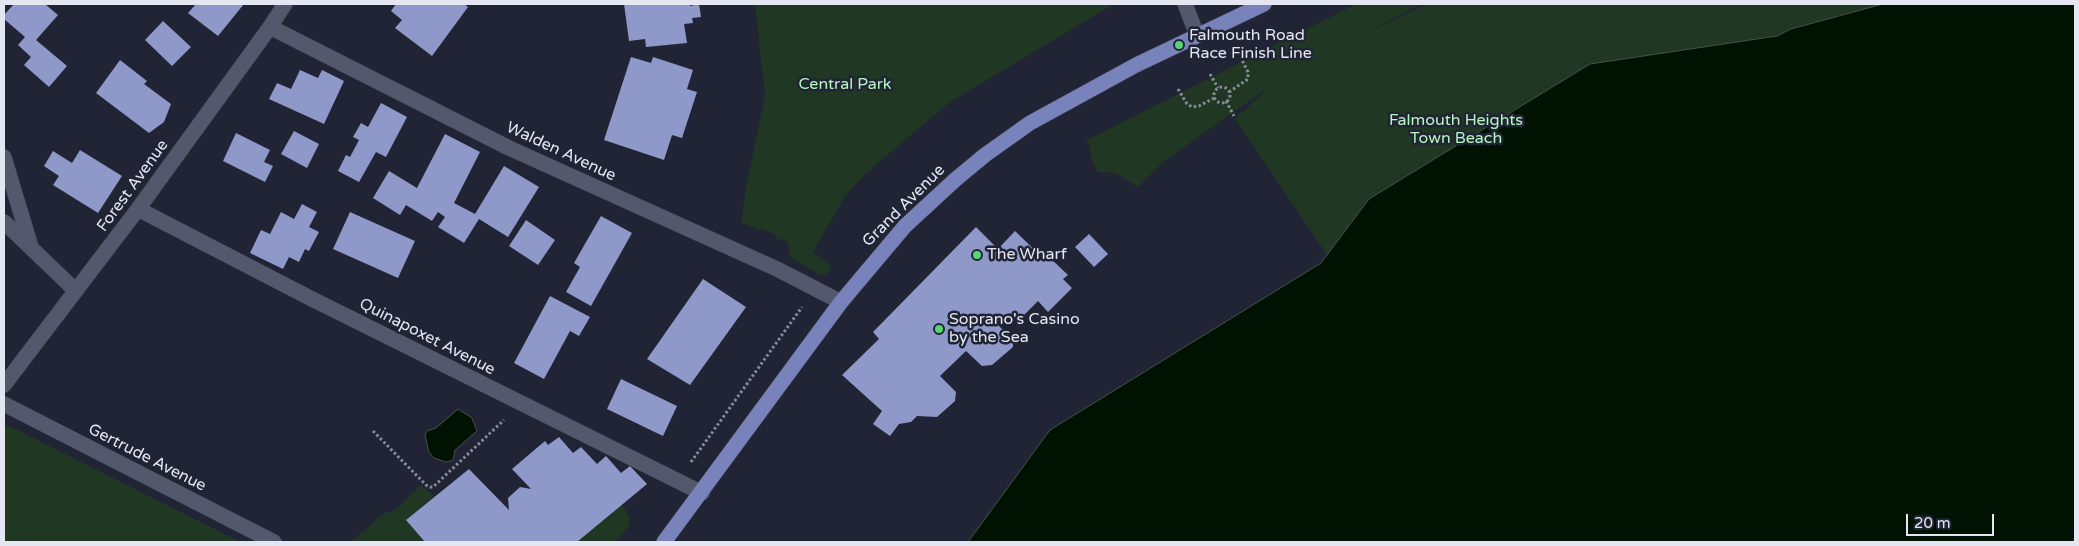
<!DOCTYPE html>
<style>
body{margin:0}
#map{position:relative;width:2079px;height:546px;overflow:hidden;background:#202435;font-family:"Varela Round",sans-serif}
canvas{display:block}
.frame{position:absolute;inset:0;border:5px solid #e4e7f2;pointer-events:none}
.scale{position:absolute;left:1906px;top:514px;width:88px;height:22px;box-sizing:border-box;border:2px solid #e4e7f2;border-top:0;padding-left:6px;font-size:15px;line-height:18px;white-space:nowrap;color:#e4e7f2;-webkit-text-stroke:4px #202435;paint-order:stroke}
</style>
<div id="map">
<canvas width="2079" height="546"></canvas>
<div class="frame"></div>
<div class="scale">20 m</div>
</div>
<script>
const context = document.querySelector('canvas').getContext('2d');
context.lineJoin = 'round';
function paint(path, color) {
  context.fillStyle = color;
  context.fill(path, 'evenodd');
}
function shape(rows) {
  const path = new Path2D();
  for (const r of rows) {
    if (r.length === 3) {
      path.moveTo(r[0] + r[2], r[1]);
      path.arc(r[0], r[1], r[2], 0, 2 * Math.PI);
      continue;
    }
    path.moveTo(r[0], r[1]);
    for (let i = 2; i < r.length; i += 2) path.lineTo(r[i], r[i + 1]);
  }
  return path;
}
function strokePath(path, color, width, dash) {
  context.strokeStyle = color;
  context.lineWidth = width;
  context.lineCap = dash ? 'butt' : 'round';
  context.setLineDash(dash || []);
  context.stroke(path);
}
function drawText(font, color, halo, rows, align = 'center') {
  context.font = font + ' "Varela Round",sans-serif';
  context.lineWidth = 5;
  context.setLineDash([]);
  context.textBaseline = 'middle';
  context.strokeStyle = halo;
  context.fillStyle = color;
  for (const [text, x, y, turn = 0] of rows) {
    context.save();
    context.translate(x, y);
    context.rotate((+turn || 0) * Math.PI / 180);
    context.textAlign = isNaN(turn) ? turn : align;
    if (halo) context.strokeText(text, 0, 0);
    context.fillText(text, 0, 0);
    context.restore();
  }
}
const green = shape([
 [755,4,1114,4,950,102,863,176,845,196,813,252,831,265,828,273,820,275,789,256,789,247,787,241,777,239,775,234,741,223,747,182,765,96],
 [1356,4,1421,4,1364,34,1427,4,2075,4,1363,308,1235,119,1268,88,1163,162,1138,187,1116,173,1098,172,1091,160,1090,145,1085,141],
 [4,425,18,430,240,542,4,542],
 [421,485,434,496,406,520,425,542,351,542,383,514,395,510],
 [622,504,630,518,629,526,614,542,577,542]
]);
const water = shape([
 [1883,4,2075,4,2075,542,968,542,1050,430,1321,263,1369,199,1590,64,1777,36,1791,29,1883,4],
 [458,409,472,418,477,431,455,450,453,460,446,462,434,458,429,452,425,435,427,431,436,428,458,409]
]);
const building = shape([
 [14,4,45,4,58,15,36,40,67,66,49,87,24,65,31,57,18,45,25,37,4,19,4,15],
 [196,4,244,4,218,36,188,13],
 [396,4,464,4,468,7,432,56,395,28,402,20,391,11],
 [624,4,690,4,690,6,699,4,701,17,692,18,693,23,684,24,687,43,646,47,645,39,629,41],
 [163,21,191,47,172,66,145,40],
 [631,57,651,63,653,57,693,70,687,89,697,92,682,138,672,135,664,160,604,140],
 [120,60,147,81,144,84,171,104,164,122,149,133,96,93],
 [300,70,318,78,322,70,344,81,324,124,269,99,277,83,291,89],
 [381,103,407,117,386,157,376,152,359,182,338,171,346,155,350,157,359,140,353,137,361,123,368,127],
 [294,131,319,144,307,168,281,154],
 [236,133,270,150,264,162,273,166,265,182,223,161],
 [445,134,480,152,454,203,475,214,504,166,539,187,508,237,479,219,464,243,438,227,445,217,438,212,432,221,406,205,400,215,373,198,389,171,417,188],
 [80,150,122,176,98,213,53,185,59,176,44,166,53,151,72,163],
 [302,204,317,212,309,227,319,232,309,251,305,249,299,262,289,257,283,269,250,253,261,230,270,234,281,212,294,219],
 [350,212,415,241,398,278,333,249],
 [601,216,632,233,591,306,566,292,580,267,574,263],
 [526,220,555,240,538,265,509,246],
 [976,227,998,249,1015,231,1045,260,1048,256,1068,275,1063,279,1072,288,1048,312,1038,301,1018,321,1010,313,998,325,1013,340,1013,347,992,365,982,366,966,351,940,376,956,392,955,401,937,417,917,416,911,422,899,424,890,436,873,424,882,411,842,375,879,339,873,332],
 [1089,234,1108,254,1094,267,1075,247],
 [703,279,746,307,690,385,647,359],
 [550,296,590,317,579,336,570,331,544,379,514,363],
 [621,379,677,406,663,436,607,409],
 [559,437,573,453,581,447,597,464,606,456,621,473,630,466,647,484,577,542,425,542,406,520,469,469,509,510,508,498,520,487,531,489,512,469,545,441,548,445]
]);
const path = shape([
 [1210,74,1218,88],
 [1222,95,8],
 [1178,89,1187,104,1192,107,1199,106,1214,98],
 [1229,92,1248,79,1248,72,1241,58],
 [1226,101,1234,116],
 [373,431,426,485,430,487,433,487,504,420],
 [691,462,802,307]
]);
const minor = shape([
 [1185,4,1197,35],
 [270,27,509,148,777,269,841,302],
 [4,157,31,247],
 [138,209,310,298,702,493],
 [4,222,76,291],
 [4,385,138,209,270,27,285,4],
 [4,404,274,542]
]);
const major = shape([
 [664,542,841,302,905,226,956,179,985,155,1030,123,1136,65,1264,4]
]);
const markers = [
 [1179,45,5,"#56d671"],
 [977,255,5,"#56d671"],
 [939,329,5,"#56d671"]
];
const poiNames = [
 ["Falmouth Road",1189,36],
 ["Race Finish Line",1189,54],
 ["The Wharf",987,255],
 ["Soprano's Casino",949,320],
 ["by the Sea",949,338]
];
const parkNames = [
 ["Central Park",845,85],
 ["Falmouth Heights",1456,121],
 ["Town Beach",1456,139]
];
const streetNames = [
 ["Walden Avenue",561,152,25],
 ["Forest Avenue",133,186,-54],
 ["Grand Avenue",904,206,-45],
 ["Quinapoxet Avenue",427,337,27],
 ["Gertrude Avenue",147,458,27]
];
paint(green, '#203723');
paint(water, '#001201');
strokePath(water, '#445249', 1);
paint(building, '#8f99c9');
strokePath(minor, '#3e414f', 16);
strokePath(major, '#3e414f', 16);
strokePath(path, '#888b99', 3, [2.5, 2.5]);
strokePath(minor, '#54586c', 15);
strokePath(major, '#7983bb', 15);
for (const [x, y, r, color] of markers) {
  const dot = new Path2D();
  dot.arc(x, y, r, 0, 2 * Math.PI);
  context.fillStyle = color;
  context.fill(dot);
  strokePath(dot, '#202435', 2);
}
drawText('16px', '#e4e7f2', '#202435', poiNames, 'left');
drawText('16px', '#b4f6bd', '#202435', parkNames);
drawText('16px', '#e4e7f2', '#202435', streetNames);
</script>
